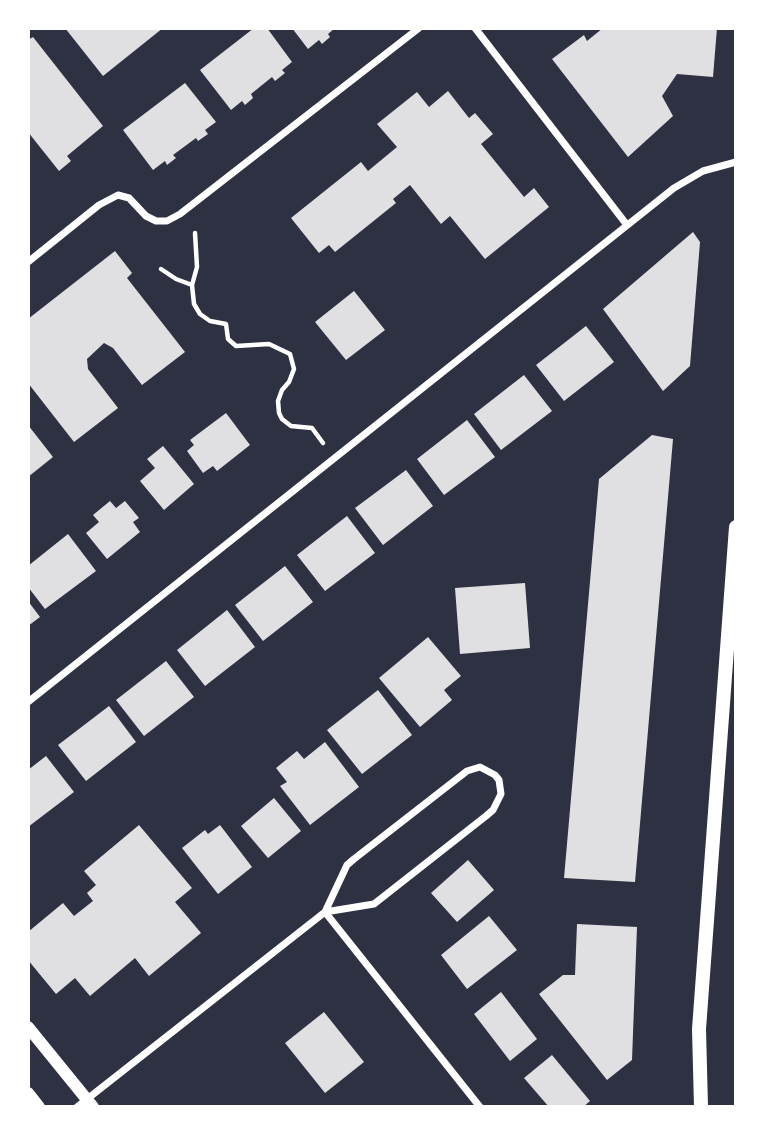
<!DOCTYPE html>
<style>
body{margin:0}
#map{position:relative;width:764px;height:1135px;overflow:hidden;background:#2d3142;font-family:Manrope,sans-serif}
canvas{display:block}
.frame{position:absolute;inset:0;border:30px solid #fff;pointer-events:none}
</style>
<div id="map">
<canvas width="764" height="1135"></canvas>
<div class="frame"></div>
</div>
<script>
const context = document.querySelector('canvas').getContext('2d');
context.lineJoin = 'round';
function paint(path, color) {
  context.fillStyle = color;
  context.fill(path, 'evenodd');
}
function shape(rows) {
  const path = new Path2D();
  for (const r of rows) {
    path.moveTo(r[0], r[1]);
    for (let i = 2; i < r.length; i += 2) path.lineTo(r[i], r[i + 1]);
  }
  return path;
}
function strokePath(path, color, width, dash) {
  context.strokeStyle = color;
  context.lineWidth = width;
  context.lineCap = dash ? 'butt' : 'round';
  context.setLineDash(dash || []);
  context.stroke(path);
}
const building = shape([
 [65,28,163,28,103,76],
 [254,28,267,28,292,62,282,70,285,73,275,81,272,77,251,94,253,98,245,105,242,101,231,110,200,70],
 [292,28,335,28,328,34,330,37,322,44,319,40,308,49],
 [603,28,717,28,713,77,677,74,662,96,673,116,628,157,552,59,584,35,587,41],
 [33,37,103,126,67,156,71,161,59,171,28,132,28,40],
 [185,83,216,122,205,130,208,134,198,141,196,138,173,155,176,158,167,165,165,161,153,170,123,130],
 [448,91,469,118,475,113,493,134,481,144,524,197,534,188,549,207,485,259,450,216,441,224,410,185,393,199,396,203,335,252,329,245,319,253,291,218,361,162,368,171,397,147,377,124,417,92,429,107],
 [693,232,700,242,690,366,663,391,603,309],
 [115,251,132,273,127,278,185,352,142,385,113,348,104,343,87,359,88,369,118,408,74,442,28,383,28,319],
 [354,291,385,330,346,360,315,322],
 [586,326,614,362,564,401,536,365],
 [524,375,552,411,501,450,474,414],
 [226,413,250,445,217,471,213,466,203,473,187,451,194,445,190,440],
 [467,420,495,457,444,495,417,459],
 [28,425,53,457,28,477],
 [652,435,673,439,635,882,564,878,599,479],
 [163,446,194,484,164,510,140,481,155,468,147,459],
 [406,470,433,506,383,545,355,508],
 [110,501,116,508,125,501,139,518,133,522,140,532,107,559,86,533,99,522,93,515],
 [347,516,375,553,325,591,297,555],
 [68,534,96,571,45,609,28,587,28,566],
 [285,566,313,602,263,641,235,605],
 [525,583,530,648,460,654,455,588],
 [28,601,40,617,28,626],
 [227,610,255,647,205,686,177,650],
 [428,637,461,676,444,690,452,700,420,727,379,678],
 [166,661,194,697,144,736,116,700],
 [378,690,412,735,362,774,327,730],
 [109,706,136,742,86,781,58,745],
 [325,742,359,787,310,825,280,786,287,782,276,768,297,751,304,759],
 [46,756,74,792,28,827,28,770],
 [274,798,301,831,268,858,241,826],
 [139,825,192,888,175,902,201,933,149,976,135,958,90,996,75,978,56,994,28,960,28,932,63,903,74,916,93,901,87,893,96,885,84,871],
 [220,825,252,867,218,894,182,848,205,830,208,834],
 [468,860,494,890,457,922,431,893],
 [489,916,517,950,467,989,441,955],
 [577,924,637,927,632,1060,607,1080,539,994,563,975,575,975],
 [501,992,537,1039,510,1061,474,1014],
 [324,1012,364,1062,325,1093,285,1043],
 [552,1055,590,1101,583,1107,549,1107,524,1078]
]);
const path = shape([
 [161,269,176,279,192,285,194,304,200,314,210,321,226,324,228,339,236,346,269,344,290,354,294,369,289,382,282,390,278,401,279,413,282,419,291,426,312,428,323,443],
 [192,285,197,267,195,233]
]);
const minor = shape([
 [475,28,627,225],
 [28,262,99,205,118,195,129,198,146,216,156,221,167,221,180,214,419,28],
 [28,702,674,188,703,171,736,162],
 [325,912,480,1107],
 [77,1107,325,912,347,865,354,859,467,771,480,767,495,775,499,780,501,794,493,810,486,816,374,904,325,912]
]);
const tertiary = shape([
 [28,1027,93,1107],
 [28,1093,39,1107]
]);
const secondary = shape([
 [701,1107,699,1029,736,527]
]);
paint(building, '#e0e0e3');
strokePath(path, '#fff', 4.5);
strokePath(minor, '#fff', 7);
strokePath(tertiary, '#fff', 12);
strokePath(secondary, '#fff', 14);
</script>
